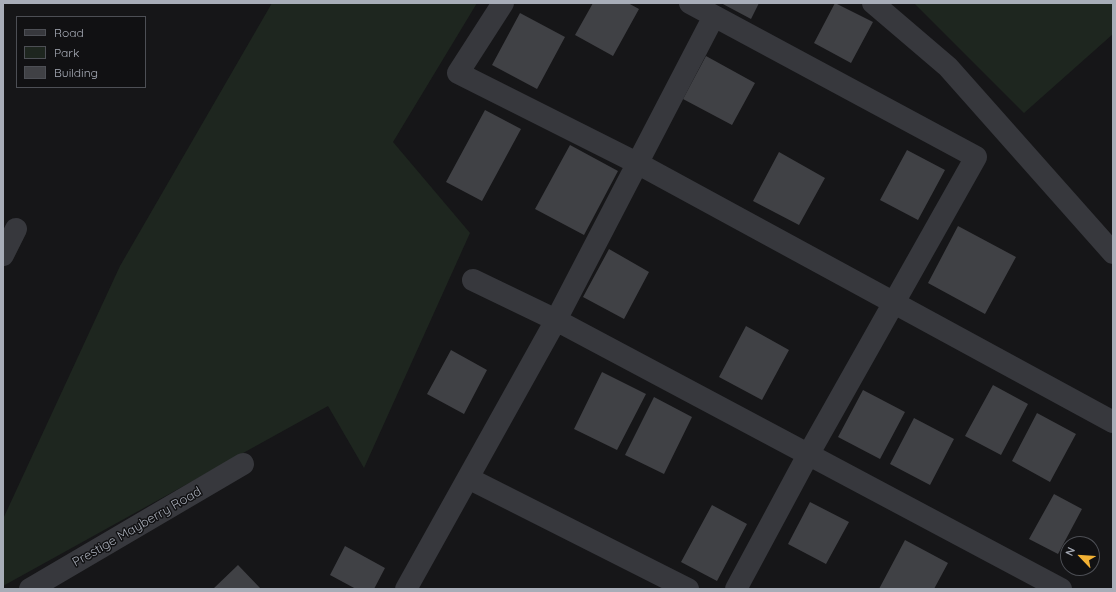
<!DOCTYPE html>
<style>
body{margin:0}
#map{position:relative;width:1116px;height:592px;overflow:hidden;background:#161618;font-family:Quicksand,sans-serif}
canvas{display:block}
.frame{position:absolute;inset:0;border:4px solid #a8adb8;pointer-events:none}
.legend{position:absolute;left:16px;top:16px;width:130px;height:72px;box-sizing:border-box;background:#111113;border:1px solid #4d4f55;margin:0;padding:5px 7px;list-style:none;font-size:12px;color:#a8adb8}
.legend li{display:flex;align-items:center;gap:8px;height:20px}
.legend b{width:20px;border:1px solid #4d4f55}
.north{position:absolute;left:1060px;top:536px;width:40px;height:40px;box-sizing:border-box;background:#111113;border:1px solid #4d4f55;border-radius:50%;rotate:295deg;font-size:11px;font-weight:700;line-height:16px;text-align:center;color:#a8adb8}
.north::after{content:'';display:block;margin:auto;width:14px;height:18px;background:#f2b134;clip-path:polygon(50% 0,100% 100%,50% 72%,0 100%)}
</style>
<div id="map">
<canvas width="1116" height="592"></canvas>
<div class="frame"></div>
<ul class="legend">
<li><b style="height:5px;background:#37383d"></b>Road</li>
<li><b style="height:11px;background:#1e261f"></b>Park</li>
<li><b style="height:11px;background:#404145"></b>Building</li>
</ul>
<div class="north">N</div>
</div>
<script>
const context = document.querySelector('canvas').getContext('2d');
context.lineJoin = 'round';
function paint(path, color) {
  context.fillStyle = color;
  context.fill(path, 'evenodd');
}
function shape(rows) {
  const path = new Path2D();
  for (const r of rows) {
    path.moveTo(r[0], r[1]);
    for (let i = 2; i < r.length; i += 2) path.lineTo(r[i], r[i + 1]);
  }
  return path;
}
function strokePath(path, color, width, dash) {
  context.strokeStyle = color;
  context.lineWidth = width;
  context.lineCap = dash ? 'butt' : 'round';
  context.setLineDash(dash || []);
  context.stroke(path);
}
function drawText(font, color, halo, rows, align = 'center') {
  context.font = font + ' Quicksand,sans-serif';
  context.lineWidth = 3;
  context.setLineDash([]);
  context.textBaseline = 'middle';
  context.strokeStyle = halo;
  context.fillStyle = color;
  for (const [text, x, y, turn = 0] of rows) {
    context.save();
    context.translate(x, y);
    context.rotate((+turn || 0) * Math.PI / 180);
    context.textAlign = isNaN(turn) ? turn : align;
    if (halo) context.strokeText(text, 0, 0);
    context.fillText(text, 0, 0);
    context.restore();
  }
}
const green = shape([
 [272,3,477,3,393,142,470,233,364,468,328,406,3,586,3,519,120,266],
 [914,3,1113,3,1113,34,1024,113]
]);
const building = shape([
 [593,3,628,3,639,9,613,56,575,35],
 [721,3,759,3,751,19],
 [835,3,873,22,851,63,814,43],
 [520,13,565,37,537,89,492,65],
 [706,56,755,83,732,125,683,99],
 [485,110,521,129,482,201,446,182],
 [570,145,618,171,584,235,535,209],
 [907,150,945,170,918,220,880,200],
 [779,152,825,178,799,225,753,201],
 [958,226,1016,257,985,314,928,283],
 [609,249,649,272,624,319,583,297],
 [746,326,789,350,762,400,719,377],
 [451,350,487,370,464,414,427,394],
 [602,372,646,394,617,450,574,429],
 [993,385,1028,404,1001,455,965,436],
 [863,390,905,412,880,459,838,437],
 [654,397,692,417,664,474,625,455],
 [1037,413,1076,434,1050,482,1012,461],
 [914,418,954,439,930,485,890,464],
 [1054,494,1082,509,1058,554,1029,539],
 [810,502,849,522,826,564,788,544],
 [712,505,747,524,717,581,681,562],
 [905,540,948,563,934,589,879,589],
 [345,546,385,568,374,589,356,589,330,575],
 [238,565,261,589,213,589]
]);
const minor = shape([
 [503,3,458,73,637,163,1113,422],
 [690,3,976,157,808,455,736,589],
 [873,3,948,67,1113,253],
 [3,255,16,229],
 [473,280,556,320,1061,589],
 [468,478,688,589],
 [30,589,243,464],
 [406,589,556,320,714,16]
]);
const streetNames = [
 ["Prestige Mayberry Road",137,527,-30]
];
paint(green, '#1e261f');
paint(building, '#404145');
strokePath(minor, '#37383d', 22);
drawText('13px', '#a8adb8', '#111113', streetNames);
</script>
